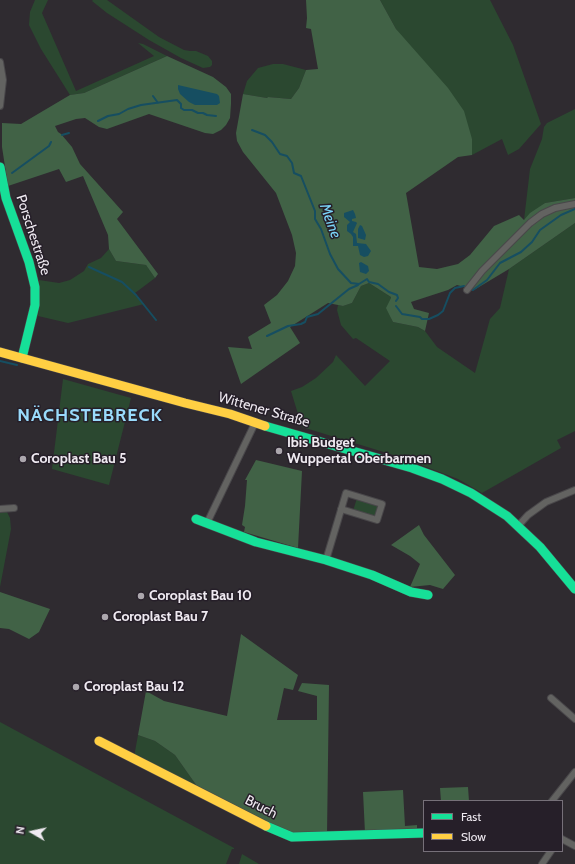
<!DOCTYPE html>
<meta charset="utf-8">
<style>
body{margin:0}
#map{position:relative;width:575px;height:864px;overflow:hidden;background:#2f2b30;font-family:Cabin,sans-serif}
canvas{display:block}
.legend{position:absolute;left:423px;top:800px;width:140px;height:52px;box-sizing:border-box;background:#261f29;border:1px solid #767079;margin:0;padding:5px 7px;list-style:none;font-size:12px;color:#efeaf1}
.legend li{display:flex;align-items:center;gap:8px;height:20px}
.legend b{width:20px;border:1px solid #767079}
.north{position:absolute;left:12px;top:812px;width:40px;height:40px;-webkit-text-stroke:3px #261f29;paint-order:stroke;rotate:279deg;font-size:11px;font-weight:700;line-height:16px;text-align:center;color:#efeaf1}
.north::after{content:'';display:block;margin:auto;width:14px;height:18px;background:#efeaf1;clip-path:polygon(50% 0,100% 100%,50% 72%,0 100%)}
</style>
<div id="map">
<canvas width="575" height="864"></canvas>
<ul class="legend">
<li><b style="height:5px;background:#16e098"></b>Fast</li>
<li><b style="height:5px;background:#ffcf43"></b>Slow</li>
</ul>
<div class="north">N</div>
</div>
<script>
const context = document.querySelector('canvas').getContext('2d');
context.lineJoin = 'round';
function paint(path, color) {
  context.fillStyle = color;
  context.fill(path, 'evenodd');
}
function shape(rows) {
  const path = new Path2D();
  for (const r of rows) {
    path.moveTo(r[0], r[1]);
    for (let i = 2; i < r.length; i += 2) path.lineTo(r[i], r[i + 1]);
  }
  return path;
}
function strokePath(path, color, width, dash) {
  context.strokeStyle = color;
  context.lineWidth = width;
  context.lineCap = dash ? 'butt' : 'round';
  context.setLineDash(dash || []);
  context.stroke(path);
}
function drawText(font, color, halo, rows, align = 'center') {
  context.font = font + ' Cabin,sans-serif';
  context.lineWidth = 3;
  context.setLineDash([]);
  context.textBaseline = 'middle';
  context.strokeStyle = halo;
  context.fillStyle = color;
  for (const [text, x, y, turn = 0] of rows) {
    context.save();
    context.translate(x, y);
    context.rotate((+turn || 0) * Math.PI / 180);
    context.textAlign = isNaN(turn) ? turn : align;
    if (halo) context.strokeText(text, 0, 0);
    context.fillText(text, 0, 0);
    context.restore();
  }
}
const green = shape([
 [35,0,48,0,42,13,76,91,154,56,138,43,143,44,167,56,84,93,70,95,41,49,29,25,30,12],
 [93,0,107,0,159,37,184,50,190,51,196,51,208,56,212,61,212,65,210,67,203,68,181,58,149,40,107,13,92,1],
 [380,0,490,0,513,45,541,124,519,149,508,155,502,139,472,155,472,139,396,29],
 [273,64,283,64,306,70,299,88,291,99,268,97,267,98,243,94,247,81,258,68],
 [575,109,575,198,545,203,524,220,530,169,542,139,544,127,547,123],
 [575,223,575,431,557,440,561,448,482,493,458,479,400,457,302,427,291,391,302,387,316,378,333,362,336,355,365,386,390,361,356,338,353,339,341,325,337,310,338,305,343,306,352,303,361,286,369,283,391,297,391,317,393,322,418,327,425,331,437,347,475,373,490,319,500,308,509,269],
 [109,249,116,261,146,265,155,278,135,293,144,304,68,323,38,316,40,297,39,280,59,283,70,280,84,271,88,264,101,258],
 [63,379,131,398,109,485,52,469],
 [357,498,377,505,378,506,377,515,374,517,353,511],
 [0,512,7,512,10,518,11,529,0,587],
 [0,722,234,848,234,849,232,849,226,864,0,864],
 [138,735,155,741,175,755,199,789,134,757],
 [242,854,259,864,239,864]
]);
const forest = shape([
 [306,0,380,0,396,29,448,88,464,111,472,139,472,155,458,157,406,193,419,267,437,269,458,264,470,255,494,226,519,215,524,220,530,213,545,203,575,198,575,223,509,269,474,290,457,285,448,290,411,302,414,309,429,313,425,331,418,327,393,322,386,308,391,298,391,297,369,283,361,286,352,303,343,306,328,303,290,327,300,343,241,384,228,347,252,349,248,337,271,323,264,305,277,295,288,281,295,266,296,253,292,235,276,193,243,152,237,141,236,133,243,94,267,98,268,97,291,99,299,88,306,70,318,69,311,29,306,28,307,18],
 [167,56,213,77,226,87,231,94,231,104,230,118,226,125,221,130,213,134,205,133,149,114,107,129,99,127,85,118,76,119,55,126,58,132,61,134,72,147,80,164,123,212,117,219,158,274,155,278,146,265,116,261,109,249,108,235,83,176,66,182,59,169,8,186,2,147,2,123,21,124,70,95,84,93],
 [256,460,302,471,298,548,244,532,245,527,242,525,245,506,247,480,245,480],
 [419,525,424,535,455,575,443,589,430,585,410,587,420,564,410,556,391,545],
 [0,592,50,609,39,632,29,639,9,629,0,628],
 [241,634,298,675,293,690,284,688,277,720,317,720,317,696,298,691,302,683,329,685,327,835,284,832,199,789,175,755,155,741,138,735,146,691,164,701,227,716],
 [468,787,469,801,441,801,440,788],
 [403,790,405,826,417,825,417,832,365,833,363,792]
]);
const water = shape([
 [178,85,217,94,219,96,220,103,217,105,195,105,189,102,180,94,178,89],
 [353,210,355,214,356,218,352,219,352,221,356,222,357,223,353,232,356,234,357,243,366,244,371,251,368,256,364,257,360,255,358,246,353,246,353,237,351,234,347,231,347,225,350,222,344,217,344,213],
 [360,225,362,226,366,235,365,240,358,238,358,229],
 [361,262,368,266,369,271,366,274,360,272,359,263]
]);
const stream = shape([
 [153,96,158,103],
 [98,121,108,116,119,114,128,109,141,105,177,100,181,104,181,108,184,110,192,110,198,113,203,113,207,115,216,116],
 [252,130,265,135,272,142,280,154,287,156,292,163,294,173,301,176,315,211,315,219,321,229,330,254,338,269,351,283,359,284,367,279,369,282,378,284,389,292,397,295,398,298,396,301],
 [62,135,69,133],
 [12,173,49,146,51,142],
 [89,267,122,282,136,295,156,320],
 [471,289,473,290,487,280,500,263,521,252,532,242,540,230,561,215,575,209],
 [396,306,402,314,420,317,422,319,429,319,438,315,443,311,450,293,455,288,464,286],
 [267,336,288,326,301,324,305,322,307,317,318,314,349,289,358,285],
 [0,361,17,365]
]);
const street = shape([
 [0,62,3,80,0,106],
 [467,290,482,271,530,223,542,214,555,208,575,204],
 [0,509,14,508],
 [207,523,255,423],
 [518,526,528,515,546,502,575,490],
 [326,560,338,520,346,493,382,504,377,520,341,509],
 [551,698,575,719],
 [552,801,575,772],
 [562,839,575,846],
 [542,864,551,851]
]);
const fast = shape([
 [0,167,6,198,29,262,35,287,35,305,22,358],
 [265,426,412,468,442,479,471,493,507,516,540,547,575,589],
 [196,519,256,542,326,560,372,575,411,592,428,595],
 [266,826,292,837,424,833]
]);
const slow = shape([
 [0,352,185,403,230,414,265,426],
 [99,741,266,826]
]);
const markers = [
 [279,451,4,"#aca7ad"],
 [23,459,4,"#aca7ad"],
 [141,596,4,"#aca7ad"],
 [105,617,4,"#aca7ad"],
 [76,687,4,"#aca7ad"]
];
const streetNames = [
 ["Porschestraße",33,235,72],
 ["Wittener Straße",264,410,16],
 ["Bruch",261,807,27]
];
const poiNames = [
 ["Ibis Budget",287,443],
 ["Wuppertal Oberbarmen",287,459],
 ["Coroplast Bau 5",31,459],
 ["Coroplast Bau 10",149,596],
 ["Coroplast Bau 7",113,617],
 ["Coroplast Bau 12",84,687]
];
const waterNames = [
 ["Meine",330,221,70]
];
const districtNames = [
 ["NÄCHSTEBRECK",90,416]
];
paint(green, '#2b4830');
paint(forest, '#416246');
paint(water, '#164e61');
strokePath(stream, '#164e61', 2);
strokePath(street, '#49474a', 8);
strokePath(fast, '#49474a', 10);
strokePath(slow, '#49474a', 10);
strokePath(street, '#636361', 6);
strokePath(fast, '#16e098', 9);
strokePath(slow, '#ffcf43', 9);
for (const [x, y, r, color] of markers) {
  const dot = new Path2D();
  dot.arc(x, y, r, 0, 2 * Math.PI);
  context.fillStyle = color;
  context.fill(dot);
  strokePath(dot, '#261f29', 1.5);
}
drawText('14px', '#efeaf1', '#261f29', streetNames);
drawText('bold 14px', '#efeaf1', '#261f29', poiNames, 'left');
drawText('italic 15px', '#7bd4f7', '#261f29', waterNames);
context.letterSpacing = '1px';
drawText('bold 18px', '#99dbfb', '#261f29', districtNames);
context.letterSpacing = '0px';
</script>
